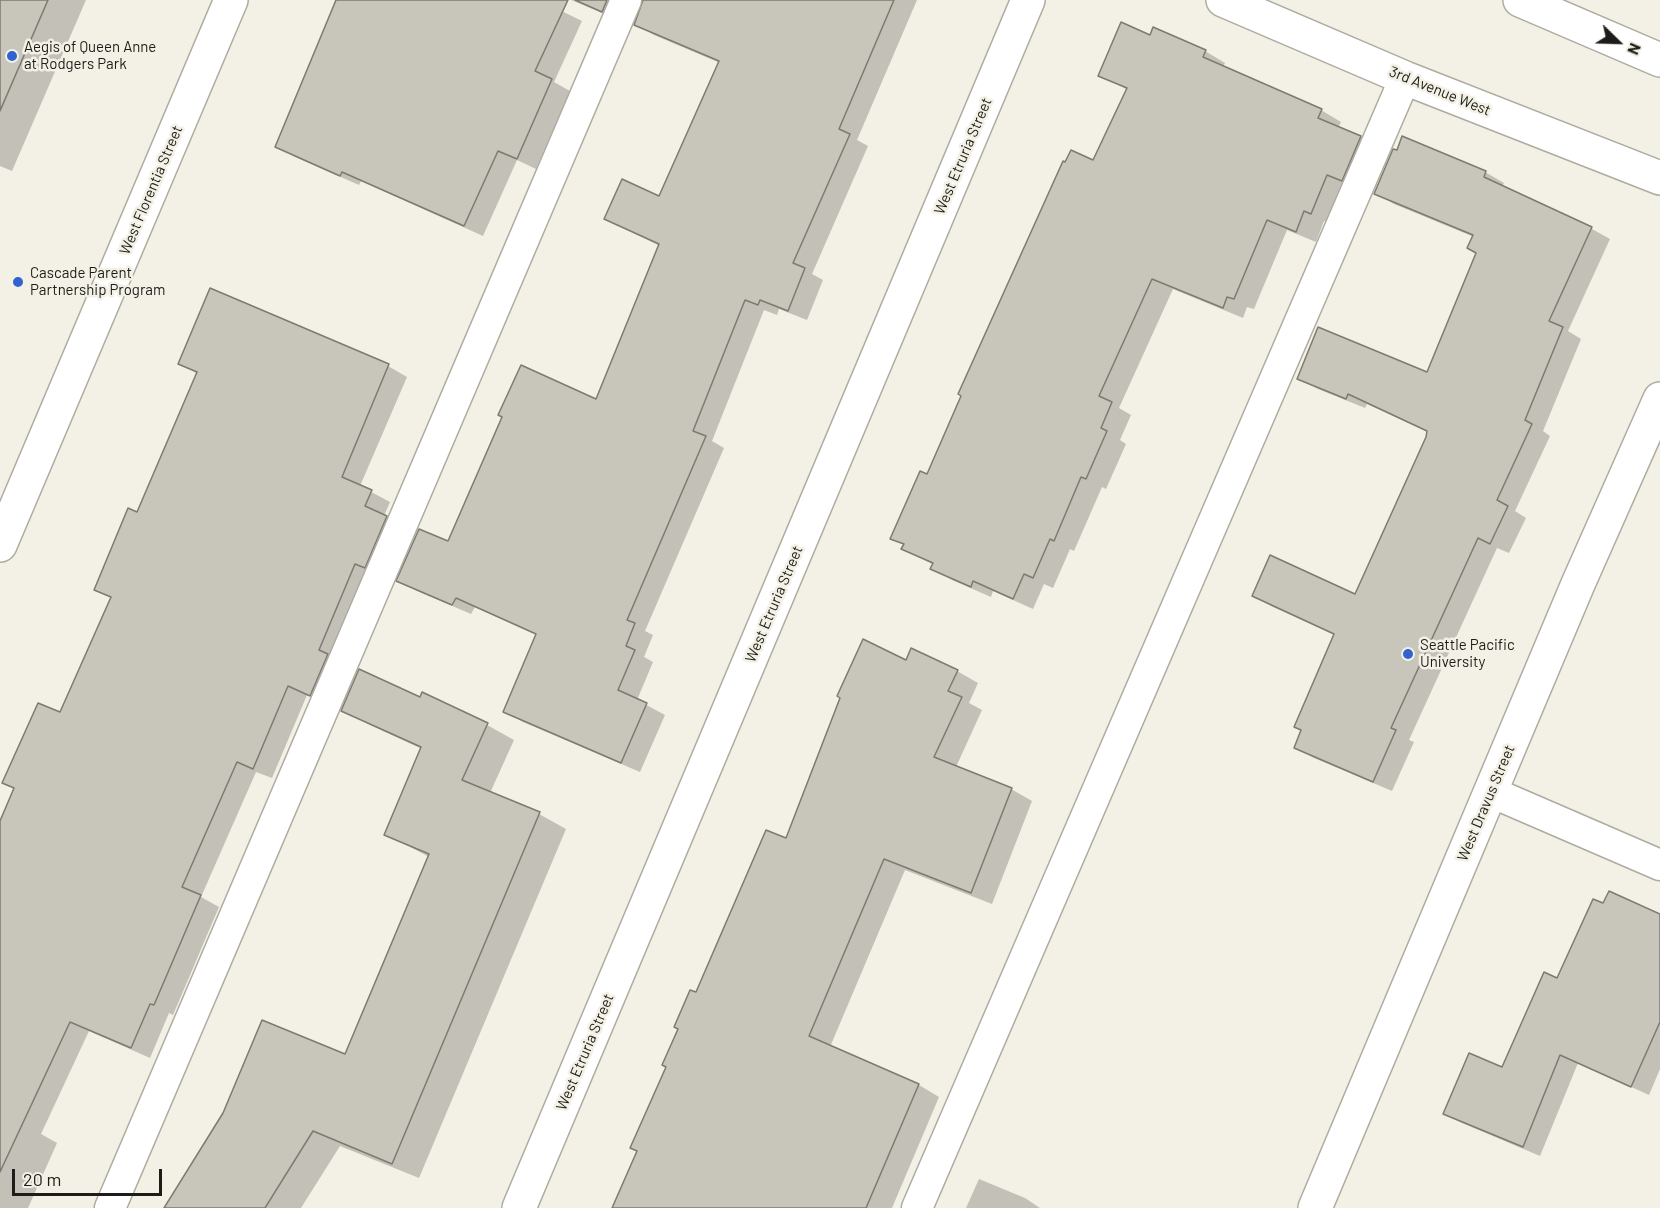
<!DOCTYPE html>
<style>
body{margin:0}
#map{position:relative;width:1660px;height:1208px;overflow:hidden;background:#f3f0e5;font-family:Barlow,sans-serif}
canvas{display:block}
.north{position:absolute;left:1588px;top:12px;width:60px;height:60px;-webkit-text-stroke:4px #f3f0e5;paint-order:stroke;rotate:113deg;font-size:16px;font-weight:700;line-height:24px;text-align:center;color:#1d1c18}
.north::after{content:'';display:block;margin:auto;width:21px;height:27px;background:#1d1c18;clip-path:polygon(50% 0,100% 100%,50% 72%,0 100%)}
.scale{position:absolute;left:12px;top:1169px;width:150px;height:27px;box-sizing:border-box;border:3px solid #1d1c18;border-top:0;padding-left:8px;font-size:18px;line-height:21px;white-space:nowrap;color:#1d1c18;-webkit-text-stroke:4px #f3f0e5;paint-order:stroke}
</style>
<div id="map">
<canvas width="1660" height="1208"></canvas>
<div class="north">N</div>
<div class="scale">20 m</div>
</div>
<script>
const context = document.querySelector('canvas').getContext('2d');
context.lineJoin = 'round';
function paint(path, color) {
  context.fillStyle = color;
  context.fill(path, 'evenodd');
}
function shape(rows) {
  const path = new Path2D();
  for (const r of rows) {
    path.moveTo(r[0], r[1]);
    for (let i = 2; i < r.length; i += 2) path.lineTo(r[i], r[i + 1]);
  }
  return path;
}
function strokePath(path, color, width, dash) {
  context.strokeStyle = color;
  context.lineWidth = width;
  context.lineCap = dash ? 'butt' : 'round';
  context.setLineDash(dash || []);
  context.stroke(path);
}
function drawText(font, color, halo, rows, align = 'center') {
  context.font = font + ' Barlow,sans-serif';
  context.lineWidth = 5;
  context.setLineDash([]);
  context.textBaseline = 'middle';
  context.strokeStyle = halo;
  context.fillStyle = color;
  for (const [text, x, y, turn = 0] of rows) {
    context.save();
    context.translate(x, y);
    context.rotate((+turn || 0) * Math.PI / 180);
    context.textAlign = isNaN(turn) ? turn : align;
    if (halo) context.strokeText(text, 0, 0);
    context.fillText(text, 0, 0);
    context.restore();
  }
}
const shadow = shape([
 [0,0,86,0,12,171,0,166],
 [338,0,539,0,582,21,554,82,570,91,536,169,517,160,483,236,361,181,359,185,295,157,277,146],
 [571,0,632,0,621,21],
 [644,0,917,0,857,140,868,146,812,274,823,280,807,320,779,309,777,315,764,310,712,441,724,448,645,631,653,635,644,657,653,662,637,700,665,715,640,772,523,722,505,711,537,635,475,607,471,614,417,591,398,581,448,543,597,401,660,246,605,219,660,198,720,63,654,35,636,24],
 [1151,37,1205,51,1225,63,1223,67,1321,110,1341,122,1338,128,1361,137,1380,148,1331,224,1324,221,1316,242,1287,230,1254,309,1247,307,1243,318,1173,289,1119,408,1131,415,1120,440,1126,444,1106,489,1102,487,1074,551,1070,549,1053,588,1044,584,1033,609,993,591,991,597,952,580,932,568,934,565,903,549,905,545,892,538,928,476,1094,162,1128,90,1100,75],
 [1485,172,1504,183,1502,187,1592,229,1610,239,1568,331,1581,339,1543,431,1550,436,1515,511,1526,518,1509,553,1497,548,1409,740,1414,742,1392,791,1314,758,1295,747,1335,635,1273,607,1254,596,1355,595,1428,432,1367,404,1365,408,1318,389,1299,379,1428,374,1478,253,1474,237,1394,204,1376,193],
 [211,290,388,366,407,377,360,486,390,502,384,516,405,528,329,705,307,695,272,778,256,772,201,897,219,907,173,1015,169,1013,150,1058,89,1031,41,1134,57,1143,28,1208,0,1208,0,825,61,714,112,598,96,589,137,514,198,374,180,363],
 [907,662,957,671,978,683,969,703,982,710,956,767,1011,789,1032,801,992,904,905,870,830,1047,919,1085,939,1097,892,1208,614,1208,639,1151,697,994,787,840],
 [423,694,487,725,514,740,490,793,539,814,566,829,419,1178,340,1146,301,1208,166,1208,346,1056,429,857,386,834,422,749,370,725,343,710,421,699],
 [1660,916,1660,1069,1649,1095,1578,1063,1540,1156,1462,1123,1445,1114,1503,1069,1558,980],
 [979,1179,1025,1198,1040,1208,966,1208]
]);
const building = shape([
 [0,0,48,0,0,111,0,0],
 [336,0,568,0,535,71,552,79,517,159,498,151,464,226,342,172,340,176,275,147,336,0],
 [575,0,607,0,602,12,575,0],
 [643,0,894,0,839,129,850,134,793,263,805,268,788,311,760,300,758,305,745,300,693,431,706,436,627,620,635,623,626,646,635,650,618,690,647,703,621,763,503,712,536,634,456,598,452,605,396,581,419,529,448,541,502,417,498,415,521,365,596,399,659,244,604,219,622,179,659,196,719,61,634,25,643,0],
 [1121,22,1150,35,1153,27,1206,50,1203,57,1322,109,1318,118,1361,136,1342,181,1327,175,1311,214,1304,211,1296,232,1267,220,1234,299,1227,297,1223,308,1152,279,1099,396,1112,402,1101,428,1107,431,1086,479,1081,477,1054,541,1050,539,1033,578,1024,574,1013,599,973,581,971,587,930,569,933,563,901,549,904,544,890,539,920,471,927,474,961,396,958,394,1063,161,1065,162,1071,150,1093,160,1127,88,1098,76,1121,22],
 [1402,136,1486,171,1484,177,1592,227,1549,321,1563,327,1525,420,1532,424,1497,500,1508,506,1490,544,1478,538,1391,728,1396,730,1373,782,1294,748,1301,730,1294,727,1334,634,1252,596,1270,555,1355,594,1426,437,1427,431,1348,394,1346,399,1297,379,1318,327,1427,372,1476,253,1467,248,1473,235,1374,194,1393,149,1397,150,1402,136],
 [210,288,389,364,342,477,372,490,365,506,387,516,365,568,355,564,319,650,328,654,310,696,288,686,253,769,237,762,182,887,201,895,154,1005,150,1004,131,1048,70,1022,0,1172,0,821,14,788,2,783,38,703,60,712,111,597,94,590,128,508,137,512,197,372,178,364,210,288],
 [863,639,906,660,911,648,958,670,948,691,962,697,934,757,1012,788,971,893,884,859,809,1036,919,1084,866,1208,612,1208,637,1151,630,1148,666,1067,662,1065,678,1029,674,1027,690,990,696,992,766,830,786,838,840,698,837,696,863,639],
 [359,669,420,697,422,692,488,723,462,780,540,812,392,1164,313,1131,265,1208,164,1208,223,1113,262,1020,345,1054,429,854,384,835,421,747,341,711,359,669],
 [1609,891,1660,914,1660,1022,1631,1087,1560,1055,1523,1147,1443,1114,1469,1053,1502,1067,1544,972,1557,978,1593,899,1603,903,1609,891]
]);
const lane = shape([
 [1491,792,1660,865],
 [110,1208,626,0],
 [917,1208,1405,78]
]);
const street = shape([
 [1223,0,1405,78,1660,178],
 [519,1208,1028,0],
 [1315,1208,1578,584,1660,399]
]);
const secondary = shape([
 [1520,0,1660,60],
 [0,545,231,0]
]);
const markers = [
 [12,56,6,"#3062d0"],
 [18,282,6,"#3062d0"],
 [1408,654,6,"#3062d0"]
];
const poiNames = [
 ["Aegis of Queen Anne",24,47],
 ["at Rodgers Park",24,64],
 ["Cascade Parent",30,273],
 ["Partnership Program",30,290],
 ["Seattle Pacific",1420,645],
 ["University",1420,662]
];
const streetNames = [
 ["3rd Avenue West",1440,91,22],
 ["West Etruria Street",963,156,-67],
 ["West Florentia Street",151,190,-67],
 ["West Etruria Street",774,604,-67],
 ["West Dravus Street",1486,803,-67],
 ["West Etruria Street",585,1052,-67]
];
paint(shadow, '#0003');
paint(building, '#c8c5bb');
strokePath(building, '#7d7a71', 1.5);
strokePath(lane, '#aeaba1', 33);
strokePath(street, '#aeaba1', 36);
strokePath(secondary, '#aeaba1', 36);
strokePath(lane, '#fff', 30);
strokePath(street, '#fff', 33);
strokePath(secondary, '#fff', 33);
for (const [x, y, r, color] of markers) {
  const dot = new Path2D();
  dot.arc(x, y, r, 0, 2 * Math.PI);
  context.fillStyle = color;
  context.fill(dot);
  strokePath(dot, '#f3f0e5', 2);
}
drawText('15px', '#1d1c18', '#f3f0e5', poiNames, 'left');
drawText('15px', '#1d1c18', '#f3f0e5', streetNames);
</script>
